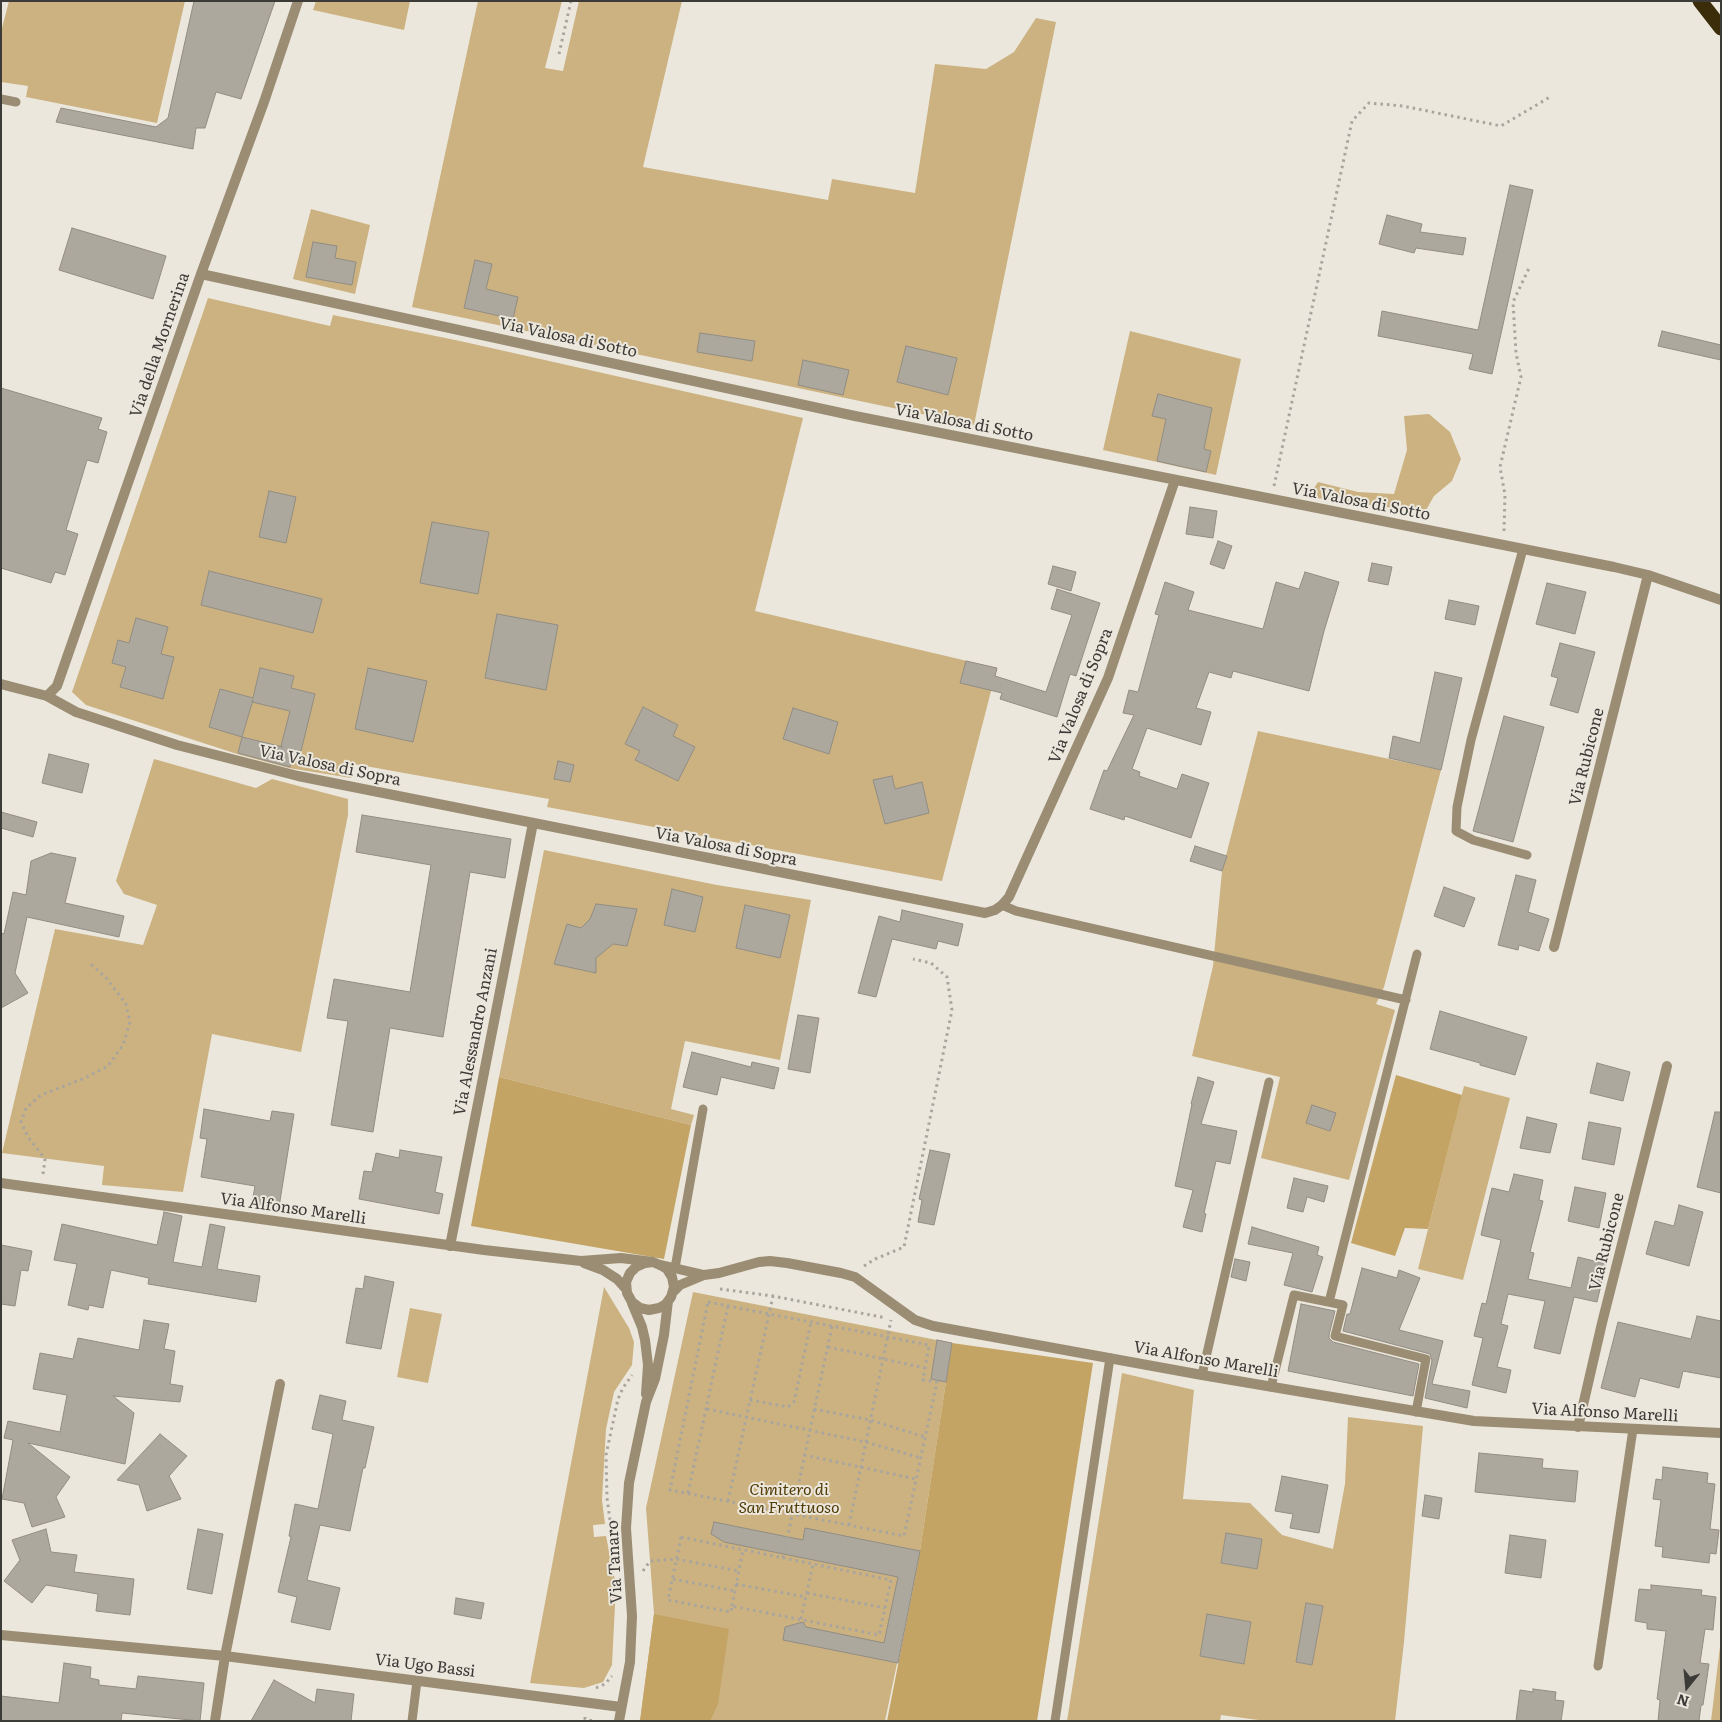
<!DOCTYPE html>
<style>
body{margin:0}
#map{position:relative;width:1722px;height:1722px;overflow:hidden;background:#ece7dd;font-family:Literata,serif}
canvas{display:block}
.frame{position:absolute;inset:0;border:2px solid #3d3b37;pointer-events:none}
.north{position:absolute;left:1662px;top:1662px;width:50px;height:50px;-webkit-text-stroke:4px #ece7dd;paint-order:stroke;rotate:197deg;font-size:14px;font-weight:700;line-height:20px;text-align:center;color:#3d3b37}
.north::after{content:'';display:block;margin:auto;width:18px;height:22px;background:#3d3b37;clip-path:polygon(50% 0,100% 100%,50% 72%,0 100%)}
</style>
<div id="map">
<canvas width="1722" height="1722"></canvas>
<div class="frame"></div>
<div class="north">N</div>
</div>
<script>
const context = document.querySelector('canvas').getContext('2d');
context.lineJoin = 'round';
function paint(path, color) {
  context.fillStyle = color;
  context.fill(path, 'evenodd');
}
function shape(rows) {
  const path = new Path2D();
  for (const r of rows) {
    path.moveTo(r[0], r[1]);
    for (let i = 2; i < r.length; i += 2) path.lineTo(r[i], r[i + 1]);
  }
  return path;
}
function strokePath(path, color, width, dash) {
  context.strokeStyle = color;
  context.lineWidth = width;
  context.lineCap = dash ? 'butt' : 'round';
  context.setLineDash(dash || []);
  context.stroke(path);
}
function drawText(font, color, halo, rows, align = 'center') {
  context.font = font + ' Literata,serif';
  context.lineWidth = 4;
  context.setLineDash([]);
  context.textBaseline = 'middle';
  context.strokeStyle = halo;
  context.fillStyle = color;
  for (const [text, x, y, turn = 0] of rows) {
    context.save();
    context.translate(x, y);
    context.rotate((+turn || 0) * Math.PI / 180);
    context.textAlign = isNaN(turn) ? turn : align;
    if (halo) context.strokeText(text, 0, 0);
    context.fillText(text, 0, 0);
    context.restore();
  }
}
const green = shape([
 [9,1,185,1,157,123,26,97,28,86,1,82,1,32],
 [316,1,410,1,404,30,313,10],
 [478,1,562,1,545,68,563,71,579,1,682,1,643,167,828,200,832,179,915,193,935,64,986,69,1014,52,1036,18,1056,22,974,425,412,307],
 [311,209,370,225,355,294,293,279],
 [208,298,330,326,333,315,460,341,803,418,755,611,997,668,942,881,547,807,549,799,354,764,351,778,289,768,237,754,86,705,72,692],
 [1130,331,1241,359,1216,475,1103,450],
 [1429,414,1450,432,1461,459,1452,481,1434,496,1425,512,1308,497,1318,482,1358,492,1394,494,1407,450,1404,416],
 [1258,731,1441,770,1384,987,1376,1004,1395,1010,1349,1180,1261,1158,1280,1077,1192,1056,1213,966,1222,871],
 [154,759,256,788,272,779,348,799,348,815,301,1052,212,1034,183,1192,102,1185,104,1166,2,1153,55,929,143,945,157,905,124,894,116,881],
 [544,850,717,885,811,900,780,1060,685,1041,671,1109,694,1115,691,1125,499,1077],
 [1464,1086,1510,1098,1463,1280,1418,1269],
 [604,1287,629,1328,634,1342,632,1365,614,1392,606,1429,602,1500,605,1524,593,1525,594,1537,606,1536,616,1585,612,1665,603,1682,584,1688,530,1683],
 [693,1292,952,1343,918,1563,885,1721,640,1721,654,1614,646,1508],
 [410,1308,442,1314,428,1383,397,1377],
 [1122,1373,1194,1390,1183,1499,1250,1503,1282,1535,1333,1549,1345,1484,1348,1417,1423,1426,1404,1642,1395,1721,1266,1721,1221,1715,1220,1721,1067,1721],
 [1226,1533,1262,1539,1256,1569,1221,1563],
 [1306,1603,1323,1606,1312,1665,1296,1662],
 [1207,1615,1251,1622,1244,1664,1200,1656],
 [1721,1638,1721,1721,1711,1721]
]);
const forest = shape([
 [1396,1075,1462,1095,1428,1229,1405,1228,1395,1256,1351,1243],
 [499,1077,691,1125,664,1259,471,1226],
 [952,1343,1093,1363,1037,1721,887,1721,918,1563],
 [654,1614,729,1629,718,1704,710,1721,640,1721]
]);
const building = shape([
 [194,1,275,1,241,99,216,92,205,128,196,128,193,149,56,122,61,108,156,127,168,118,194,1],
 [1510,185,1533,190,1492,374,1469,369,1473,354,1378,336,1382,311,1478,330,1510,185],
 [1387,215,1422,224,1420,232,1466,238,1463,255,1416,248,1414,253,1379,244,1387,215],
 [72,228,166,256,153,299,59,270,72,228],
 [313,242,337,246,335,258,356,262,352,285,306,277,313,242],
 [475,260,492,264,486,289,518,297,513,319,464,308,475,260],
 [1662,331,1721,345,1721,360,1658,346,1662,331],
 [700,333,755,341,752,361,697,352,700,333],
 [906,346,957,358,948,395,897,382,906,346],
 [803,360,849,370,843,395,798,385,803,360],
 [1,388,102,418,98,429,107,432,98,463,87,460,66,530,78,534,65,575,55,572,51,583,1,568,1,388],
 [1158,394,1212,408,1204,449,1211,451,1206,472,1157,461,1166,419,1152,416,1158,394],
 [269,491,296,497,286,543,259,537,269,491],
 [1190,507,1217,511,1213,538,1186,534,1190,507],
 [432,522,489,532,478,594,420,583,432,522],
 [1218,541,1232,546,1224,569,1210,564,1218,541],
 [1372,563,1392,567,1388,585,1368,581,1372,563],
 [1053,566,1076,572,1071,591,1048,584,1053,566],
 [209,571,322,599,313,633,201,605,209,571],
 [1305,572,1339,582,1324,631,1309,691,1233,671,1231,678,1209,672,1196,708,1211,712,1201,745,1147,728,1132,769,1140,772,1139,776,1177,789,1182,774,1209,783,1191,838,1125,816,1124,820,1090,809,1104,770,1107,771,1134,715,1123,713,1129,690,1138,692,1159,615,1155,614,1165,582,1194,592,1188,610,1263,629,1276,582,1299,589,1305,572],
 [1547,583,1586,592,1575,634,1536,624,1547,583],
 [1057,589,1100,603,1076,676,1070,674,1057,717,1000,699,1002,693,960,683,966,661,997,668,995,676,1046,692,1072,615,1051,609,1057,589],
 [1449,600,1479,606,1475,625,1445,619,1449,600],
 [497,614,558,625,546,690,485,678,497,614],
 [136,618,168,627,161,654,174,657,163,699,120,687,126,667,112,663,118,640,129,643,136,618],
 [1560,643,1595,652,1578,713,1550,705,1558,678,1551,676,1560,643],
 [260,668,294,676,291,688,315,694,301,751,294,750,290,767,238,753,242,737,209,727,220,689,253,698,260,668],
 [253,700,252,702,290,711,281,746,283,747,242,737,253,700],
 [368,668,427,681,413,742,355,729,368,668],
 [1435,672,1462,678,1441,770,1389,758,1393,736,1420,743,1435,672],
 [643,707,678,725,673,736,695,747,678,781,635,760,640,751,625,744,643,707],
 [793,708,838,722,829,754,783,739,793,708],
 [1504,716,1544,727,1513,842,1473,831,1504,716],
 [49,754,89,764,82,793,42,783,49,754],
 [558,761,574,765,570,782,554,779,558,761],
 [892,776,895,789,922,782,929,813,885,824,873,780,892,776],
 [1,812,37,822,33,837,1,828,1,812],
 [362,815,511,839,505,878,470,872,443,1037,390,1028,373,1132,331,1125,348,1021,327,1018,334,979,410,992,431,865,356,852,362,815],
 [1195,846,1227,856,1222,871,1190,861,1195,846],
 [51,853,76,858,65,903,124,916,119,937,27,917,15,973,28,993,1,1008,1,933,4,934,13,892,26,895,31,861,51,853],
 [1516,875,1536,880,1528,912,1549,919,1539,951,1519,945,1518,950,1498,945,1516,875],
 [1444,887,1475,898,1464,927,1434,916,1444,887],
 [672,889,703,897,695,932,664,925,672,889],
 [596,904,637,909,627,946,613,944,596,958,596,973,554,964,567,924,581,928,590,919,596,904],
 [745,905,790,915,780,958,736,948,745,905],
 [902,910,963,924,958,946,938,941,936,949,892,939,876,997,858,993,879,916,900,922,902,910],
 [1440,1011,1527,1037,1515,1075,1480,1065,1480,1063,1430,1049,1440,1011],
 [798,1015,819,1018,810,1073,788,1069,798,1015],
 [692,1052,751,1067,752,1062,779,1068,774,1089,721,1077,717,1095,683,1087,692,1052],
 [1597,1063,1630,1072,1623,1101,1590,1093,1597,1063],
 [1198,1077,1214,1082,1201,1124,1237,1131,1230,1164,1216,1161,1204,1213,1206,1214,1202,1232,1183,1227,1193,1190,1175,1186,1192,1104,1191,1104,1198,1077],
 [1312,1105,1336,1113,1330,1131,1306,1123,1312,1105],
 [204,1109,270,1121,272,1111,294,1114,279,1207,252,1203,255,1186,201,1177,207,1139,200,1138,204,1109],
 [1715,1112,1721,1112,1721,1193,1697,1187,1715,1112],
 [1527,1117,1557,1124,1550,1153,1520,1148,1527,1117],
 [1589,1122,1621,1128,1614,1165,1582,1159,1589,1122],
 [400,1150,442,1157,435,1192,443,1194,439,1214,359,1199,364,1171,372,1172,376,1153,399,1158,400,1150],
 [930,1150,950,1154,934,1225,918,1222,922,1200,919,1199,930,1150],
 [1514,1174,1543,1180,1539,1200,1543,1201,1530,1252,1534,1253,1528,1279,1571,1288,1578,1257,1606,1264,1597,1302,1574,1297,1560,1354,1534,1348,1545,1301,1508,1294,1501,1324,1508,1326,1497,1367,1511,1370,1506,1393,1472,1385,1483,1338,1474,1336,1482,1303,1486,1304,1501,1240,1481,1235,1485,1217,1492,1188,1509,1192,1514,1174],
 [1294,1178,1328,1186,1324,1202,1307,1197,1303,1212,1287,1208,1294,1178],
 [1575,1187,1606,1193,1599,1228,1568,1221,1575,1187],
 [1679,1205,1703,1212,1689,1266,1646,1254,1655,1221,1674,1226,1679,1205],
 [164,1212,182,1216,173,1262,202,1267,210,1224,225,1227,217,1269,260,1276,256,1302,148,1284,149,1278,111,1270,103,1308,89,1305,88,1310,68,1305,77,1264,54,1260,62,1224,157,1245,164,1212],
 [1252,1227,1319,1247,1317,1255,1323,1257,1312,1292,1284,1285,1293,1253,1248,1244,1252,1227],
 [1,1245,32,1251,28,1271,21,1270,15,1306,1,1304,1,1245],
 [1235,1259,1250,1262,1246,1281,1231,1277,1235,1259],
 [1362,1268,1397,1278,1399,1270,1420,1278,1399,1330,1443,1341,1432,1384,1470,1391,1467,1408,1425,1398,1432,1360,1430,1354,1343,1331,1347,1314,1350,1314,1362,1268],
 [365,1276,394,1282,381,1349,346,1343,356,1288,363,1289,365,1276],
 [1301,1304,1335,1311,1329,1335,1329,1338,1333,1342,1419,1364,1413,1396,1288,1371,1301,1304],
 [1697,1316,1721,1321,1721,1378,1683,1371,1679,1388,1640,1378,1635,1397,1601,1388,1618,1322,1691,1339,1697,1316],
 [144,1320,169,1324,164,1349,175,1351,170,1384,183,1386,180,1402,113,1396,134,1413,125,1464,28,1443,70,1477,56,1497,65,1517,32,1527,24,1503,2,1499,13,1440,4,1438,8,1421,60,1432,67,1395,33,1389,40,1353,73,1359,78,1338,139,1350,144,1320],
 [937,1340,952,1343,946,1382,931,1379,937,1340],
 [320,1395,346,1401,342,1420,374,1427,365,1468,363,1468,350,1531,320,1525,307,1580,340,1588,330,1630,291,1622,297,1597,278,1592,291,1537,289,1536,295,1504,318,1509,333,1434,312,1429,320,1395],
 [160,1434,187,1456,169,1476,181,1499,147,1511,139,1485,117,1480,160,1434],
 [1479,1453,1543,1459,1542,1468,1578,1471,1575,1502,1475,1492,1479,1453],
 [1663,1467,1708,1473,1707,1483,1715,1484,1710,1529,1719,1530,1716,1554,1710,1553,1709,1563,1662,1557,1663,1547,1655,1546,1661,1500,1653,1499,1656,1479,1662,1480,1663,1467],
 [1282,1476,1328,1485,1319,1533,1290,1528,1293,1514,1275,1511,1282,1476],
 [1425,1495,1442,1498,1439,1519,1422,1516,1425,1495],
 [714,1522,803,1540,805,1528,920,1551,898,1663,783,1640,785,1627,803,1622,806,1627,884,1643,898,1577,724,1542,711,1534,714,1522],
 [46,1529,51,1552,77,1555,74,1572,134,1579,130,1615,96,1611,98,1594,46,1585,32,1603,4,1581,20,1560,12,1540,46,1529],
 [198,1529,223,1534,212,1594,187,1589,198,1529],
 [1226,1533,1262,1539,1257,1569,1221,1563,1226,1533],
 [1510,1535,1546,1540,1541,1578,1505,1573,1510,1535],
 [1651,1585,1702,1590,1701,1595,1716,1597,1713,1630,1705,1629,1700,1663,1709,1664,1703,1705,1701,1705,1699,1721,1658,1721,1660,1700,1657,1699,1666,1631,1647,1629,1647,1623,1635,1621,1639,1589,1651,1590,1651,1585],
 [456,1598,484,1603,481,1619,454,1614,456,1598],
 [1306,1603,1323,1606,1312,1665,1296,1662,1306,1603],
 [1207,1614,1251,1622,1244,1664,1200,1656,1207,1614],
 [64,1663,91,1667,90,1678,99,1680,99,1685,136,1689,138,1676,204,1683,200,1721,122,1713,121,1721,1,1721,1,1696,59,1703,64,1663],
 [274,1680,315,1703,317,1689,354,1694,351,1721,251,1721,274,1680],
 [1533,1689,1556,1692,1555,1700,1564,1701,1561,1721,1516,1721,1520,1690,1533,1692,1533,1689]
]);
const path = shape([
 [559,54,571,1],
 [1274,486,1352,121,1369,103,1403,106,1501,126,1550,97],
 [1504,531,1505,495,1500,467,1521,377,1516,353,1513,302,1530,266],
 [43,1174,45,1159,28,1137,21,1122,26,1108,41,1095,85,1078,108,1066,123,1045,130,1022,126,1004,107,979,91,964],
 [864,1266,875,1259,904,1247,952,1010,947,977,931,963,913,959],
 [720,1289,773,1296,886,1318],
 [708,1302,929,1345,923,1380,937,1382,904,1536,670,1490,708,1302],
 [828,1347,925,1368],
 [750,1400,788,1407,794,1402,811,1322],
 [707,1409,866,1442,921,1458],
 [814,1409,870,1420,925,1437],
 [804,1455,916,1479],
 [688,1493,728,1306],
 [728,1501,773,1296],
 [610,1520,607,1498,606,1455,618,1399,623,1388,632,1375],
 [849,1525,891,1320],
 [681,1537,891,1580,879,1635,732,1606,731,1612,668,1600,681,1537],
 [783,1558,832,1326],
 [643,1571,650,1561,676,1559,739,1571],
 [673,1579,735,1591],
 [736,1584,806,1597],
 [807,1593,885,1608],
 [732,1606,743,1550],
 [801,1619,813,1564],
 [596,1688,605,1684,612,1676],
 [585,1717,585,1719,593,1721]
]);
const service = shape([
 [1,99,16,102],
 [1523,549,1471,740,1457,807,1456,831,1473,840,1527,855],
 [1002,905,1016,911,1406,1000],
 [675,1268,703,1109],
 [1329,1302,1417,954],
 [1202,1375,1269,1082],
 [1271,1387,1294,1295,1343,1305,1335,1336,1426,1359,1416,1412],
 [1598,1666,1633,1429],
 [412,1721,417,1681],
 [1055,1721,1110,1358]
]);
const minor = shape([
 [201,274,855,416,1614,567,1648,575,1721,600],
 [1,684,47,696,76,712,177,745,298,776,985,913,995,910,1002,905,1009,897,1108,678,1175,480],
 [47,696,57,686,201,274,264,102,298,1],
 [1554,947,1648,575],
 [1,1183,484,1250,581,1261,621,1258,653,1262,662,1266,667,1269,672,1277,674,1287,671,1297,666,1304,659,1308,649,1310,640,1308,632,1302,627,1293,626,1282,630,1273,636,1267,645,1263,653,1262],
 [450,1246,533,823],
 [584,1263,603,1270,617,1279,626,1289],
 [661,1265,704,1275],
 [674,1291,680,1285,704,1275,719,1273,759,1262,770,1261,787,1263,841,1273,855,1277,915,1320,933,1326,1202,1375,1474,1421,1721,1433],
 [632,1303,642,1327,645,1340,648,1365,646,1394],
 [1578,1427,1602,1323,1667,1066],
 [1,1635,225,1656,621,1707],
 [215,1721,225,1656,280,1384],
 [619,1721,630,1662,632,1616,626,1528,629,1483,646,1402,655,1379,664,1335,668,1301]
]);
const motorway = shape([
 [1700,1,1721,28]
]);
const streetNames = [
 ["Via Valosa di Sotto",568,338,12],
 ["Via della Mornerina",160,345,-71],
 ["Via Valosa di Sotto",964,423,11],
 ["Via Valosa di Sotto",1361,502,11],
 ["Via Valosa di Sopra",1081,696,-68],
 ["Via Rubicone",1587,757,-76],
 ["Via Valosa di Sopra",330,766,12],
 ["Via Valosa di Sopra",726,847,11],
 ["Via Alessandro Anzani",476,1032,-79],
 ["Via Alfonso Marelli",293,1209,8],
 ["Via Rubicone",1607,1242,-76],
 ["Via Alfonso Marelli",1206,1360,10],
 ["Via Alfonso Marelli",1605,1413,3],
 ["Via Tanaro",615,1562,-93],
 ["Via Ugo Bassi",425,1666,7]
];
const parkNames = [
 ["Cimitero di",789,1490],
 ["San Fruttuoso",789,1508]
];
paint(green, '#cbb280');
paint(forest, '#c3a464');
paint(building, '#aca89e');
strokePath(building, '#928d84', 1);
strokePath(path, '#a9a59e', 3, [2.5, 4]);
strokePath(service, '#9a8d73', 9);
strokePath(minor, '#9a8d73', 10);
strokePath(motorway, '#3c2d0a', 15);
drawText('16px', '#3d3b37', '#ece7dd', streetNames);
drawText('italic 16px', '#523c07', '#ece7dd', parkNames);
</script>
